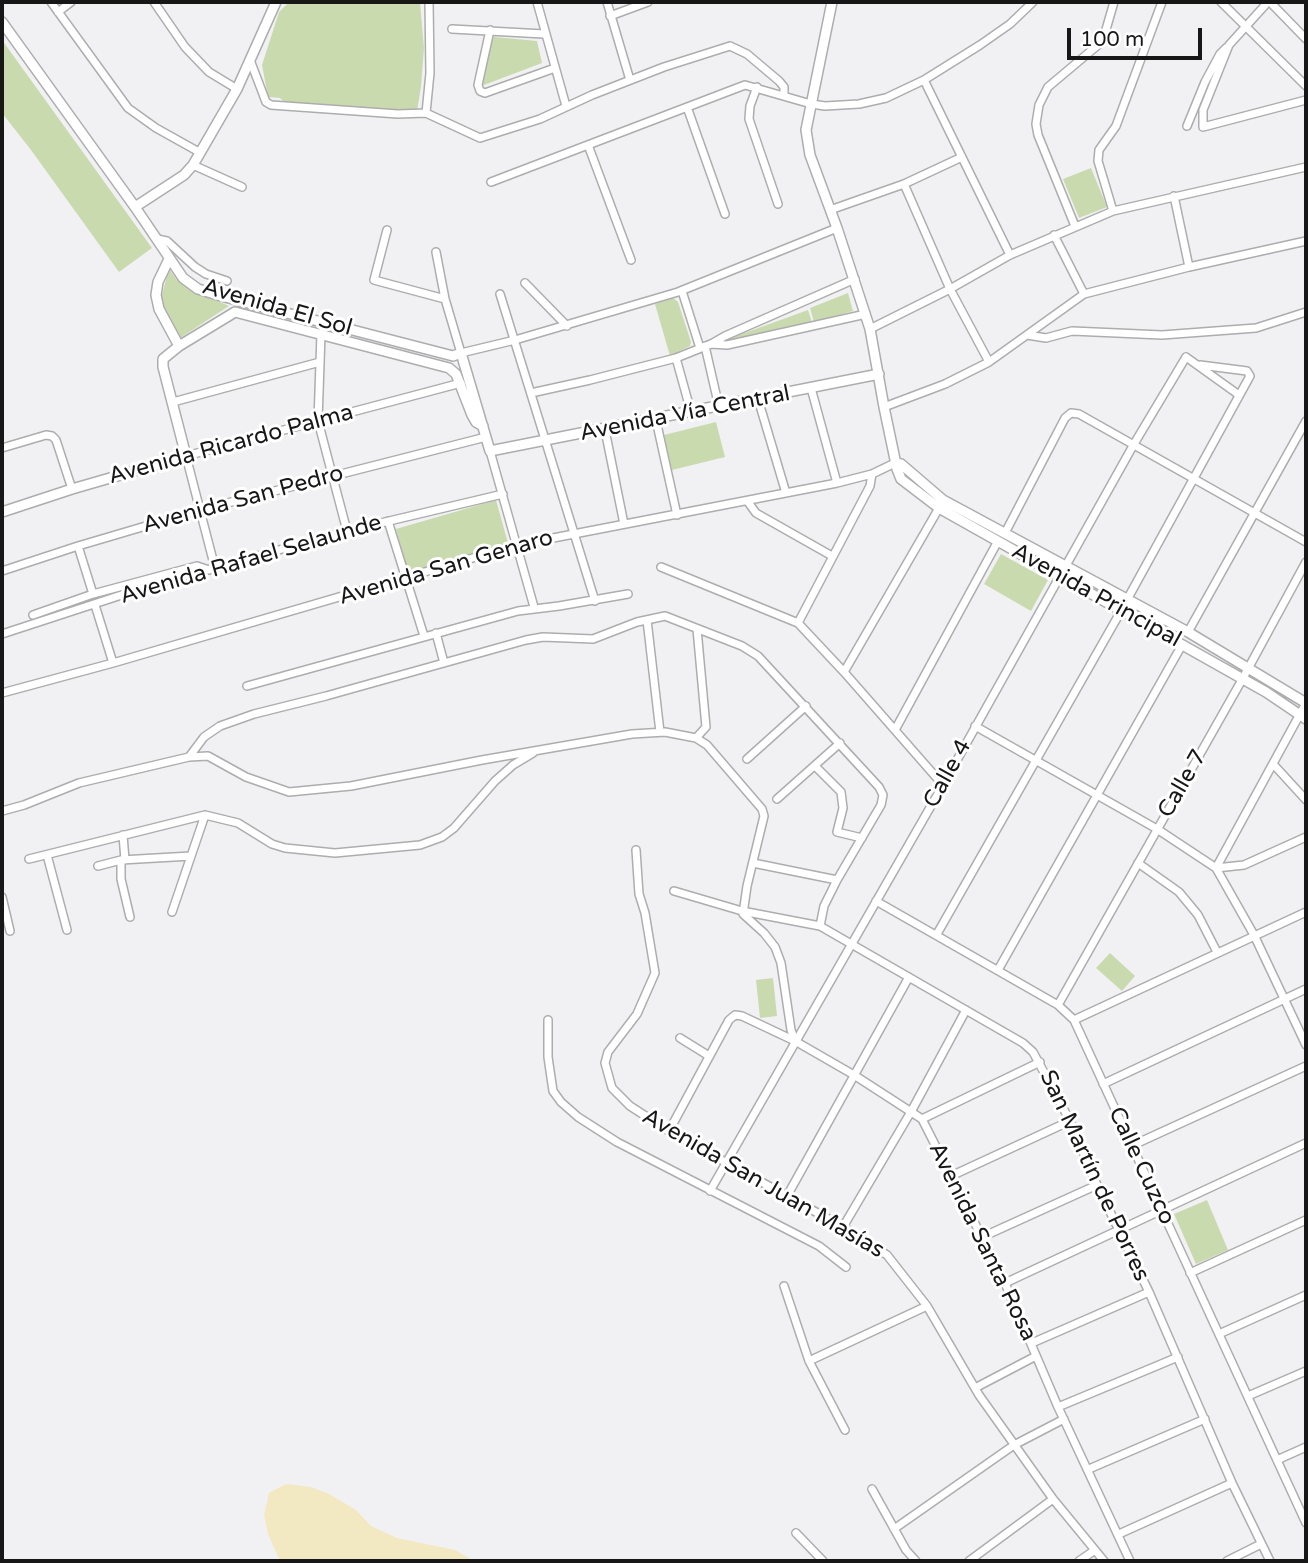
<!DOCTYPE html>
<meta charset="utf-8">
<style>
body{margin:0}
#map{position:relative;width:1308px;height:1563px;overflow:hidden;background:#f1f1f3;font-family:"Varela Round",sans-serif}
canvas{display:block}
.frame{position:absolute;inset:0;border:4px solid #171717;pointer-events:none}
.scale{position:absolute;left:1067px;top:28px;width:135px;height:32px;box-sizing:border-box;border:4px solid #171717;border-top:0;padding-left:9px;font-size:21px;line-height:24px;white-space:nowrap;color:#171717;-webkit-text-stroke:5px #fff;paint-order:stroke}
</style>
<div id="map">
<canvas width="1308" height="1563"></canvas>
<div class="frame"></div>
<div class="scale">100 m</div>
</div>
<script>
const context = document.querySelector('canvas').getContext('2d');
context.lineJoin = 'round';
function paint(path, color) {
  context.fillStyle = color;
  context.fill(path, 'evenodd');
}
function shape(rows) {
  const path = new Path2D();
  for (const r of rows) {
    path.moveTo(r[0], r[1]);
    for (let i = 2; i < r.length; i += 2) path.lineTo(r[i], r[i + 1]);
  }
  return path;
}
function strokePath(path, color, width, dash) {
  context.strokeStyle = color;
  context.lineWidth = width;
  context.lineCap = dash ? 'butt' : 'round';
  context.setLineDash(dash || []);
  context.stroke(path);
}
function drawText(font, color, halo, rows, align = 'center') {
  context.font = font + ' "Varela Round",sans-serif';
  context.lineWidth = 6;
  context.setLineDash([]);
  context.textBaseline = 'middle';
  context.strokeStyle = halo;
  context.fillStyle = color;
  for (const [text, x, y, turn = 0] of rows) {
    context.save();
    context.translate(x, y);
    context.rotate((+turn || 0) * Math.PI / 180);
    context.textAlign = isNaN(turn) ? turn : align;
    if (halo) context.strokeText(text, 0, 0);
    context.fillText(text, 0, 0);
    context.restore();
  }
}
const green = shape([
 [289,2,420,2,424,48,421,87,417,111,286,104,280,98,268,97,262,65,279,12],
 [495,37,537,41,542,63,484,85,481,84,490,38],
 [2,40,152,248,119,272,31,150,2,113],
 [1091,168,1107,207,1079,218,1063,179],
 [169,269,177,280,194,291,229,306,180,338,165,313,161,298],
 [848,293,853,311,814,322,810,308],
 [673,298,678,302,691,342,690,346,670,356,655,304],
 [808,310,812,322,728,341,728,339],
 [716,422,725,457,672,470,664,435],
 [496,500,508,543,408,572,396,529],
 [1001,554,1048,580,1031,611,984,584],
 [1110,953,1135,976,1122,991,1096,968],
 [773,978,777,1016,760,1018,756,980],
 [1207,1200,1228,1250,1196,1264,1174,1214]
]);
const sand = shape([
 [286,1484,311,1487,329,1494,356,1510,371,1526,397,1538,455,1550,474,1561,280,1561,268,1534,264,1515,269,1493]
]);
const stream = shape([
 [1304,2,1306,5]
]);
const minor = shape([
 [51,2,128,108,156,128,199,152],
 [154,2,185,47,209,72,237,89],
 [537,2,566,106],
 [607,2,630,80],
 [1221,2,1306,86],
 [1268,2,1229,45,1203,110,1203,127,1306,100],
 [1270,2,1306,39],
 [58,12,71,2],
 [610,16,648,2],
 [452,29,544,34],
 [490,30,478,85,480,91,485,93,555,68],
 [250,60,266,102,271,105,398,114,426,113,480,138,540,119,592,95,664,67,730,46,747,54,779,81,784,87,784,96],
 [924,80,1010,255],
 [757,87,750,106,749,119,778,204],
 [687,107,725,214],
 [426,113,430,73,429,2],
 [1187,126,1205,82,1220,54,1226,48],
 [588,145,631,260],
 [193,165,242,187],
 [491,182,745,85,811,104,825,106,859,104,886,98,924,80,980,45,1010,24,1033,2],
 [904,184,950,289,989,362],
 [1174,196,1189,267],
 [830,210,904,184,962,157],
 [1113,211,1098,161,1099,150,1116,126,1162,2],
 [1075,226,1038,135,1036,124,1039,105,1048,87,1098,45,1105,33,1114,2],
 [387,230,374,280,445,299],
 [1054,235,1084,294],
 [157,239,167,241,195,267,206,274,227,281],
 [436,252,445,299,461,353,515,340,678,292,837,228],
 [525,283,567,326],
 [682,291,700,348],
 [500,294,595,601],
 [870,329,950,289,1010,255,1113,211,1306,167],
 [321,334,318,421,347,531],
 [1027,335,1046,338,1072,331,1162,335,1256,328,1306,312],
 [711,344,727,345,866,314],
 [705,346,719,407],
 [676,358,691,412],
 [811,388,837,483],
 [531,393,590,380,676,358,711,344,725,336,855,279],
 [758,399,786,493],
 [173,402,320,362],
 [884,407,945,384,989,362,1084,294,1189,267,1306,241],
 [656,420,677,515],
 [605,430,624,524],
 [2,448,46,435,52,436,56,440,72,489],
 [490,451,534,607],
 [748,502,756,513,832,556],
 [388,521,424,636],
 [1005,533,1065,418,1071,413,1079,414,1306,542],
 [78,546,93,594],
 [661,567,798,623,844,672,943,785],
 [215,568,186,456,461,383],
 [2,571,78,546,200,510,486,437],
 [1128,598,1250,376,1247,371,1200,365],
 [95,605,113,663],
 [33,615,93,594,197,566,209,570],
 [647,620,660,732],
 [798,623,870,486,872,474],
 [1188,632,1306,421],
 [436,633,444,663],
 [2,634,149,586,347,531,503,494],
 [844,672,939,508],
 [247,686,518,611,559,606,628,594],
 [2,693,113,663,517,545,837,483,872,474,895,463],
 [975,726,1157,829,1216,868,1254,935,1306,1045],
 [895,730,998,541],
 [696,738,706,727,697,629],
 [189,757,204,737,220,726,254,714,326,696,526,640,543,637,593,639,637,622,665,616,742,646,758,656,879,787,883,795,881,805,837,880,824,906,820,926],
 [747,759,806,706],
 [1274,765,1306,800],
 [815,766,841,792,843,808,837,832,862,838],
 [777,799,840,743],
 [2,811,24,805,79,783,189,757,208,756,246,777,289,792,351,786,482,760,632,734,665,732,696,738,707,745,762,809,764,816,747,886,743,914,764,933,775,947,781,963,791,1030,795,1041],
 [123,835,125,860],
 [636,850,639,894,645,913,655,973,637,1014,608,1052,605,1063,612,1088,630,1106,669,1131,843,1227,887,1255,927,1306,979,1395,1053,1499,1104,1561],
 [47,855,67,930],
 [29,859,205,815,238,823,272,844,285,848,335,853,420,845,442,837,454,828,495,781,513,765,533,753],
 [121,860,121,879,130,917],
 [753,863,837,880],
 [1138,863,1179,892,1198,915,1217,952],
 [98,866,121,860,191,856],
 [1216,868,1306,703],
 [1216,868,1244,865,1306,837],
 [674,891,742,911,820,926,1023,1043,1033,1052,1070,1121,1097,1185,1149,1292,1232,1483,1270,1561],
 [2,897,10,931],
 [876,901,1058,1005,1074,1020,1306,1523],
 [172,912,205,815],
 [937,934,1121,611],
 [998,970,1182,645],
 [1058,1005,1243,678,1306,562],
 [548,1020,548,1057,553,1091,561,1102,578,1117,617,1142,819,1246,846,1267],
 [1074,1020,1306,912],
 [680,1038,709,1056],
 [1103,1084,1306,989],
 [922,1119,1040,1062],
 [669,1131,729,1020,735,1015,742,1016,795,1041,854,1075,922,1119,1005,1283,1058,1407,1130,1561],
 [1131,1146,1306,1066],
 [951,1176,1070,1121],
 [710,1191,943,785,1134,444,1186,357,1239,395],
 [787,1196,909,977],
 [843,1227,912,1110,966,1010],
 [980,1238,1097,1185],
 [1190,1273,1306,1220],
 [1005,1283,1306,1143],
 [784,1286,809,1361,845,1430],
 [1219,1334,1306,1295],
 [1032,1343,1149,1292],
 [809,1361,927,1306],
 [975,1388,1036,1356],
 [1248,1396,1306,1371],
 [1058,1407,1178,1357],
 [1277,1460,1306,1447],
 [1089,1469,1205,1419],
 [872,1489,906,1550,916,1561],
 [894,1529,1014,1445,1064,1419],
 [796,1533,823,1561],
 [1119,1534,1232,1483],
 [969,1561,1053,1499],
 [1079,1561,1095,1550],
 [1227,1561,1261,1544]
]);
const tertiary = shape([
 [832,2,806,130,810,155,837,228,870,329,884,407,897,469,901,479,939,508,1266,692,1306,719],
 [2,22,135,207,183,278,198,289,221,296,453,356,461,353,490,451,879,374],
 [135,207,184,175,193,165,237,89,276,2],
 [169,259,158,282,156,295,159,309,179,346],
 [895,463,901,464,943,500,1188,632,1306,703],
 [2,512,72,489,186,456,163,367,163,359,179,346,235,312,449,368,456,374,472,415,476,422,483,426]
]);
const streetNames = [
 ["Avenida El Sol",277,308,16],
 ["Avenida Vía Central",685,414,-11],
 ["Avenida Ricardo Palma",231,445,-15],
 ["Avenida San Pedro",243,500,-15],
 ["Avenida Rafael Selaunde",251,560,-16],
 ["Avenida San Genaro",446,568,-16],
 ["Avenida Principal",1096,596,29],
 ["Calle 4",948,774,-61],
 ["Calle 7",1183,784,-60],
 ["Calle Cuzco",1141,1166,65],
 ["San Martín de Porres",1094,1176,65],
 ["Avenida San Juan Masías",763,1184,30],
 ["Avenida Santa Rosa",982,1242,64]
];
paint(green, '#cadaaf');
paint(sand, '#f2e8c2');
strokePath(stream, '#95c4de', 2.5);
strokePath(minor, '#adadaf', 10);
strokePath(tertiary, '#adadaf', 12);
strokePath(minor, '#fff', 7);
strokePath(tertiary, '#fff', 9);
drawText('23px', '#171717', '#fff', streetNames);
</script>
